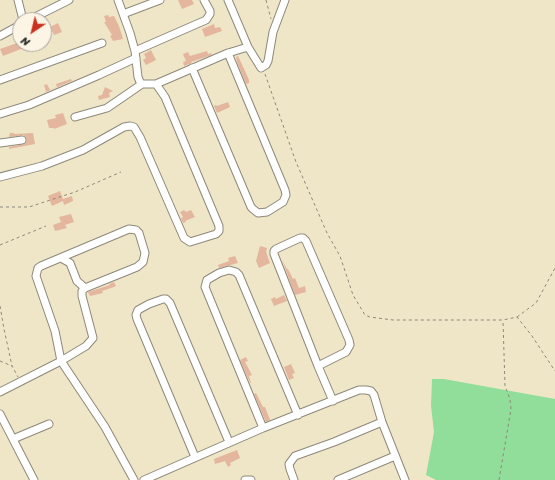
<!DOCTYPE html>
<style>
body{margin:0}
#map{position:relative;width:555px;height:480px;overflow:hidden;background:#efe6c8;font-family:Sriracha,sans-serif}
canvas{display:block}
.north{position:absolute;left:12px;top:12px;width:40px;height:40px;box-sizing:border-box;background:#fcf5e5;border:1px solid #a8a49b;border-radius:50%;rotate:215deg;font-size:11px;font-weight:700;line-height:16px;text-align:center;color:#2b2b2b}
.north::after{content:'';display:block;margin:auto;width:14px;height:18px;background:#c8321e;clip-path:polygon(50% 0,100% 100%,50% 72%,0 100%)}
</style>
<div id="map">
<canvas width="555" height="480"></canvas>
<div class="north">N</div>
</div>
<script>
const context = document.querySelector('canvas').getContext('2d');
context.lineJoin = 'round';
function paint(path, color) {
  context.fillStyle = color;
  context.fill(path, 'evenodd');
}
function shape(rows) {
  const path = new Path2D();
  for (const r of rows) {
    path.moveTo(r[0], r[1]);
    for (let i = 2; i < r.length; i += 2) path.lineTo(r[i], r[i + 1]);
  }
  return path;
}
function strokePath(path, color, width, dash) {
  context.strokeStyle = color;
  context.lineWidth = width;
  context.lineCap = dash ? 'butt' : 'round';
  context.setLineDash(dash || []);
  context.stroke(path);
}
const green = shape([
 [432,379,444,379,555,399,555,480,436,480,426,475,434,432,431,406]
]);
const building = shape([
 [178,0,192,0,194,4,182,9],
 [108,15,109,17,114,16,119,26,123,39,113,41,110,36,112,35,104,22,106,22,104,16],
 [58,23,62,32,54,35,50,27],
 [214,24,215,28,220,27,222,31,205,37,202,29],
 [20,42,21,49,3,56,0,49],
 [151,50,156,60,146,65,143,60,146,58,144,54],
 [207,51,208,54,211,53,212,55,191,62,192,63,184,66,183,62,186,61,183,54,188,52,190,56],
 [238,56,245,71,249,80,249,83,246,84,237,62,236,57],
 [81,77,46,92,44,85,47,84,50,90,57,87,56,84,71,79,72,81],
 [105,87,113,91,109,93,110,97,99,100,98,96,102,95],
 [228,102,230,107,217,113,214,106,216,105,217,106],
 [63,113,67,124,54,129,54,128,49,128,47,120,56,118,55,115],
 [10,133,14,133,14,134,33,133,35,144,9,149,9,147,25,144,27,140,24,135,9,137],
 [60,191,63,199,72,196,73,201,64,205,63,201,52,206,48,196],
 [184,210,186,212,191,210,195,217,185,221,186,222,183,223,181,218,183,217,180,212],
 [71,214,74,222,65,225,67,228,55,231,53,225,61,222,59,217],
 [260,246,267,248,266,252,270,263,259,268,256,261],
 [235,256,238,263,219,268,218,265,229,261,228,258],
 [282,260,287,269,288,269,293,279,295,278,299,288,305,286,306,292,295,295],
 [114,282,116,286,114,287,102,291,103,293,90,296,88,292,110,285,109,284],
 [284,295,287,301,274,306,271,299,275,297,276,299],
 [246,357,248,361,245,362,252,375,249,376,251,383,250,383,240,360],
 [291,364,295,373,292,374,294,378,289,380,284,367],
 [256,393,263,407,265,407,270,420,266,422,254,394],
 [237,450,240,458,230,463,231,465,228,467,225,461,215,464,214,459]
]);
const path = shape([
 [266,0,271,19],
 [265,74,296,162,327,233,340,256,353,295,365,315,370,317,393,320,503,320,517,317,532,336,555,371],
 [0,207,29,207,75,192,121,172],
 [0,245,46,226],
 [0,306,4,329,12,366,18,377],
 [517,317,536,303,555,268],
 [0,361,12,366],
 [499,480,511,409,510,399,505,386,503,321]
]);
const minor = shape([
 [18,0,23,20],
 [118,0,130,33,135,51,138,77,140,82,142,84,156,84,228,53,248,47],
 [228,0,248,47,261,68,266,65,268,61,273,32,285,0],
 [123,14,160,0],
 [29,20,69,0],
 [0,36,20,25],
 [135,51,206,20,210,14,210,11,204,0],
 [192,68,251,207,253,209,258,213,267,212,283,202,286,195,285,190,228,53],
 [0,80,102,43],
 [0,114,29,105,99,75,136,58],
 [75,117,107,108,142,84],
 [0,143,22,140],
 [0,177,42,166,60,159,83,150,124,127,130,126,134,127,140,137,184,238,190,242,216,234,219,231,219,226,165,97,156,84],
 [61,258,70,263,77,281,85,288,137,267,143,262,145,253,139,233,136,230,129,229,41,266,38,268,36,276,55,331,61,361,86,346,93,338,82,296,82,291,85,288],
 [318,366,346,352,350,345,349,340,306,241,303,238,300,238,276,249,274,251,274,254,318,366,333,401],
 [0,392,61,361,105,427,134,480],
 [0,414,34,480],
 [263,428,205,287,207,280,219,273,229,270,236,272,239,275,298,415],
 [13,439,49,424],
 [195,457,137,319,136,315,138,310,149,304,163,299,166,299,170,303,229,442],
 [144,480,263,428,359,390,366,390,371,391,374,395,382,422,405,480],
 [245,480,251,480],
 [294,480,290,469,289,464,295,456,334,442,382,422],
 [338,480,395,456]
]);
paint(green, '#91de9b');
paint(building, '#e3b69d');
strokePath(minor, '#8d887a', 9);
strokePath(path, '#8d887a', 1, [3, 3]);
strokePath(minor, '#fff', 7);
</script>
